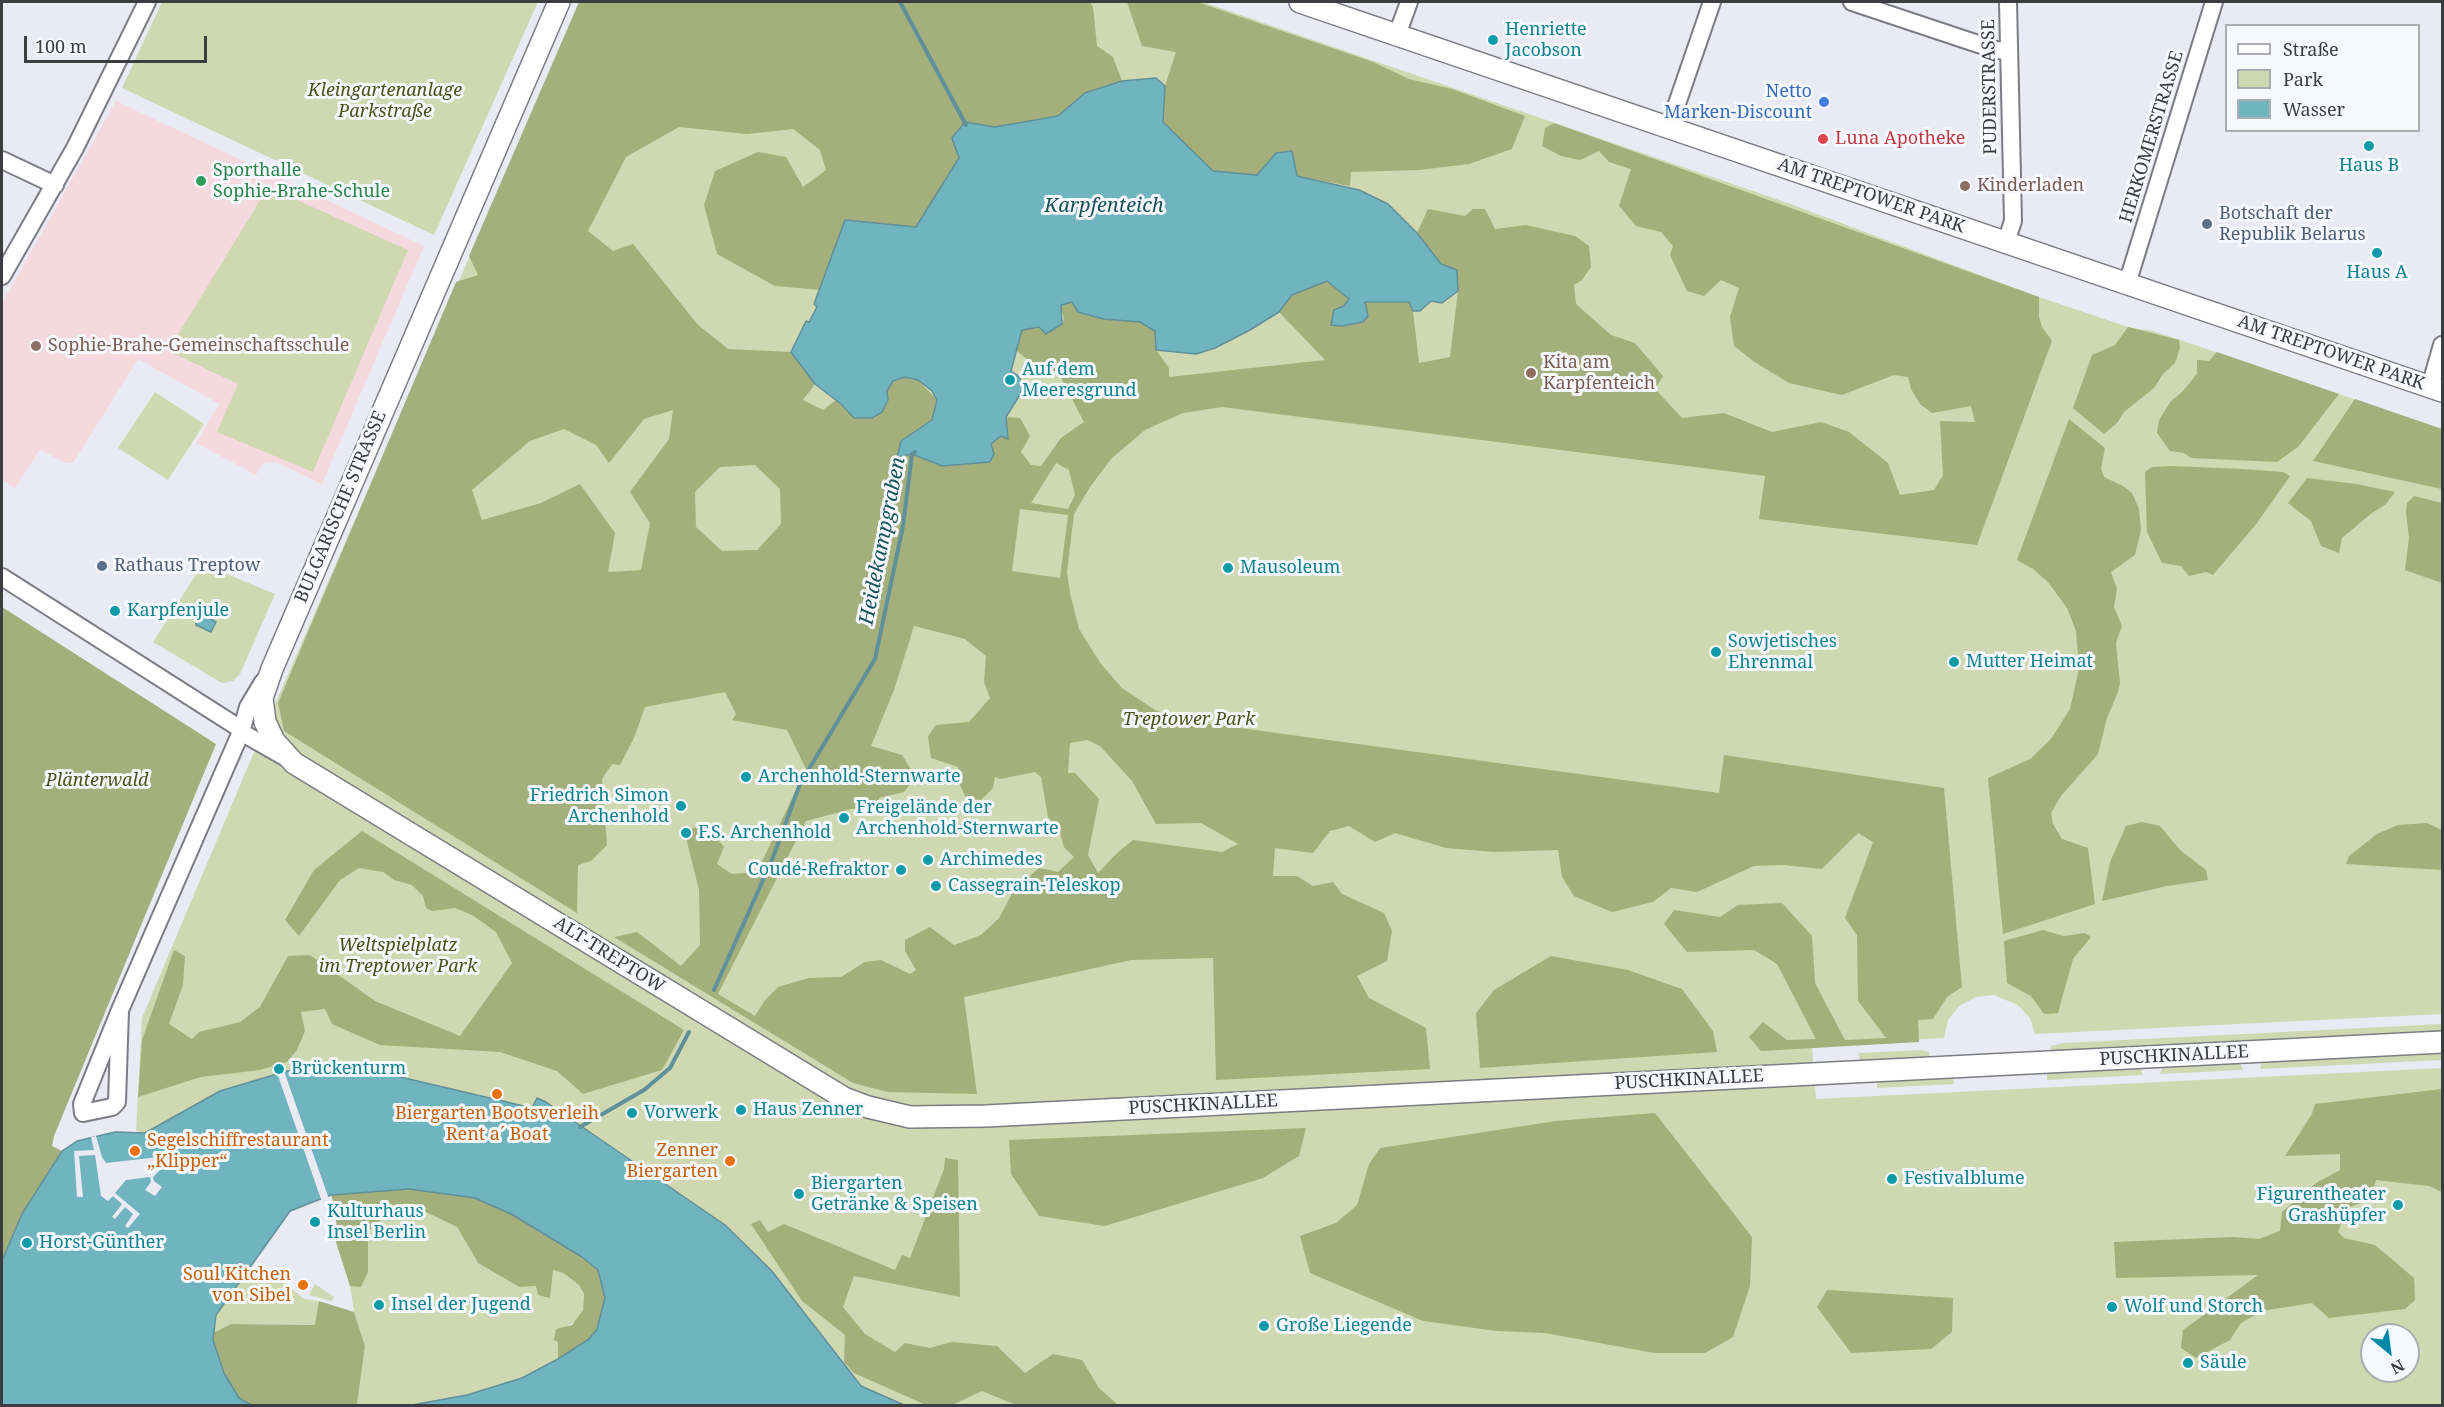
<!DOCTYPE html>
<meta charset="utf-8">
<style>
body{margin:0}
#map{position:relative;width:2444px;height:1407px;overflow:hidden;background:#eaeaf4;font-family:"Noto Serif",serif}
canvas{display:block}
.frame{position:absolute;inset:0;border:3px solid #3c3d40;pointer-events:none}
.legend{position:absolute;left:2225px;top:24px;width:195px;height:108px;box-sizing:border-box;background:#f7f8fe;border:2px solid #acadb2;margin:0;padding:8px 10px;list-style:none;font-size:18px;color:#3c3d40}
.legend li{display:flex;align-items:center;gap:12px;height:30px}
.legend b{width:30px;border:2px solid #acadb2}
.north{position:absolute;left:2360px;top:1323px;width:60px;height:60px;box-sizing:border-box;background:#f7f8fe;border:2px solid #acadb2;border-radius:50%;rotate:151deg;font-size:16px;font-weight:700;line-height:24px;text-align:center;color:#3c3d40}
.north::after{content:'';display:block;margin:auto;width:21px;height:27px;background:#0188a9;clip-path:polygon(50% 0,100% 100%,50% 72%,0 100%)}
.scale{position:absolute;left:24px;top:36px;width:183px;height:27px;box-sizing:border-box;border:3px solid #3c3d40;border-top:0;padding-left:8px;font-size:18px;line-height:21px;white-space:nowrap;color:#3c3d40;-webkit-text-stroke:4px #f7f8fe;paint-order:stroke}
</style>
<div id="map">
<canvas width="2444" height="1407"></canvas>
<div class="frame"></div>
<ul class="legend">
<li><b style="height:8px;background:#fff"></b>Straße</li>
<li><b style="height:16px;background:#cfd8b1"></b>Park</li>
<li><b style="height:16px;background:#70b4bf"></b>Wasser</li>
</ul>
<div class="north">N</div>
<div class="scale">100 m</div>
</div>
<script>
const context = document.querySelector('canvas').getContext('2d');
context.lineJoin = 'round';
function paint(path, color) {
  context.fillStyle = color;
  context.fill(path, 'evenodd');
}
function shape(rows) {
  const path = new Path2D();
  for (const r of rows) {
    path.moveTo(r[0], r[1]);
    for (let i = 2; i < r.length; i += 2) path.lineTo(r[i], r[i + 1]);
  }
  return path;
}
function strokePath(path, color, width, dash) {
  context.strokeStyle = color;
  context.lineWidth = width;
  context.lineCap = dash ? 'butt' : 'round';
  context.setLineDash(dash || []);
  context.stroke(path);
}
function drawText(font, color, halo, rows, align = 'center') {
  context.font = font + ' "Noto Serif",serif';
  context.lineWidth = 6;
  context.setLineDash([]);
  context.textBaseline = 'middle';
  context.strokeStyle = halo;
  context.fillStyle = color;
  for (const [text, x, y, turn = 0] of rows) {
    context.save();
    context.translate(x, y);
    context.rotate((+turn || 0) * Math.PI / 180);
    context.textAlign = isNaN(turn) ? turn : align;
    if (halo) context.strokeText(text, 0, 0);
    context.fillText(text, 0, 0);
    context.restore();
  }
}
const education = shape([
 [116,101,424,246,322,484,276,462,262,464,256,475,196,443,219,404,138,359,73,463,64,463,40,449,15,488,2,479,2,303]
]);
const green = shape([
 [162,2,538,2,434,235,122,88],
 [580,2,1203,2,1785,202,2039,297,2128,327,2153,331,2204,348,2442,429,2442,1014,2035,1034,2030,1018,2018,1005,1994,995,1976,997,1959,1006,1948,1020,1944,1038,1812,1045,1816,1099,2442,1068,2442,1405,904,1405,861,1386,771,1270,537,1098,532,1108,392,1075,332,1069,302,1070,220,1091,145,1133,136,1131,142,1018,246,771],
 [2372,1335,2408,1335,2408,1371,2372,1371],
 [268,187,408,250,313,472,217,432,238,384,168,351],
 [155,392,204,424,168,480,118,448],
 [215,569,275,594,240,674,233,681,222,683,153,642,199,570,204,574],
 [2442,1024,2442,1034,2051,1054,2051,1046,2063,1043],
 [1921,1050,1929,1052,1930,1060,1860,1063,1859,1053],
 [2442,1052,2442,1060,2260,1069,2262,1061],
 [2240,1062,2243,1070,2160,1074,2163,1066],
 [2140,1067,2143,1075,2047,1080,2047,1071],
 [1953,1076,1954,1084,1877,1088,1877,1080],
 [413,1206,457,1227,478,1263,519,1287,536,1285,550,1298,552,1270,563,1273,579,1285,584,1294,583,1310,579,1319,563,1329,558,1342,558,1359,522,1378,467,1395,412,1405,357,1405,365,1346,354,1312,350,1286,361,1286,368,1272,368,1233,381,1220],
 [269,1270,304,1299,319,1301,316,1325,231,1324,213,1333,216,1315,243,1275,258,1284],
 [315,1284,334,1297,332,1301,309,1295]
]);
const forest = shape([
 [579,2,1090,2,1093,7,1097,46,1113,57,1122,81,1085,93,1058,116,995,127,965,122,959,158,916,227,845,220,821,290,775,286,717,254,704,205,715,171,758,152,786,157,803,187,826,170,820,150,793,129,747,134,679,127,626,157,588,231,613,251,633,244,698,325,728,349,791,352,815,384,803,400,823,410,836,400,854,418,872,418,882,412,888,400,887,391,893,381,905,377,918,380,937,400,932,420,901,441,897,456,912,454,942,466,962,463,1001,436,1008,439,1006,417,1020,418,1030,436,1021,452,1031,465,1041,466,1061,438,1084,422,1058,372,1034,365,1016,350,1022,329,1039,327,1046,333,1062,324,1064,318,1060,305,1072,302,1078,312,1103,319,1140,322,1155,331,1156,350,1169,368,1169,377,1325,360,1279,312,1292,295,1327,281,1349,299,1344,306,1365,302,1409,302,1413,311,1419,363,1450,357,1458,291,1457,271,1441,264,1417,233,1428,209,1465,216,1473,209,1485,209,1495,229,1526,225,1575,236,1589,246,1591,267,1582,280,1574,285,1576,304,1611,335,1635,343,1663,376,1655,389,1682,418,1724,413,1772,432,1821,422,1849,432,1888,463,1900,495,1934,490,1943,475,1940,421,1975,422,1971,406,1932,413,1920,404,1911,389,1908,377,1894,375,1842,395,1789,383,1753,361,1734,346,1730,317,1739,288,1721,280,1704,296,1687,291,1670,255,1673,246,1661,232,1636,226,1619,206,1631,169,1609,162,1599,151,1580,160,1561,156,1542,146,1545,128,1554,123,2039,297,2039,317,2042,327,2052,341,1977,545,1759,519,1765,476,1222,407,1183,413,1145,430,1111,459,1090,487,1074,514,1070,547,1067,572,1070,593,1079,629,1101,664,1122,688,1155,710,1181,720,1719,793,1724,755,1944,788,1962,987,1947,997,1933,1019,1918,1020,1919,1042,1761,1051,1749,1037,1763,1022,1787,1040,1816,1039,1777,964,1754,950,1687,952,1664,924,1674,910,1720,917,1738,905,1782,903,1812,936,1815,983,1845,1040,1886,1038,1858,1001,1857,935,1845,918,1873,842,1858,833,1822,869,1784,865,1754,866,1697,892,1671,888,1653,902,1612,912,1574,896,1562,877,1558,850,1494,852,1446,848,1395,833,1375,842,1349,826,1330,831,1313,853,1275,848,1273,876,1297,876,1313,886,1333,882,1342,894,1384,913,1392,931,1387,961,1357,976,1369,998,1426,1028,1430,1069,1216,1080,1213,958,1131,960,964,997,977,1094,888,1092,853,1083,614,937,637,932,681,966,700,945,699,890,684,830,706,825,724,847,717,864,732,874,757,872,806,769,787,730,732,720,736,714,725,692,645,707,634,738,620,765,612,764,602,779,607,845,591,861,578,865,577,913,284,731,278,703,456,282,478,275,469,256],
 [673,410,669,439,630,492,650,523,641,570,608,572,615,533,580,484,541,503,482,520,472,490,530,441,564,429,596,445,609,463,644,419],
 [1056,463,1069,470,1075,495,1068,509,1031,503],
 [755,465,780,489,781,524,757,550,722,551,696,527,695,492,720,467],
 [1020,509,1068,515,1060,578,1012,571],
 [914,626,965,639,986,656,984,682,990,698,969,722,936,725,928,736,931,758,958,767,959,783,966,798,981,800,993,788,995,777,1000,779,1035,772,1041,777,1048,817,1059,830,1064,847,1074,857,1058,872,1039,868,1014,890,999,918,981,935,954,945,930,927,905,940,905,951,916,970,910,974,881,960,865,962,841,977,809,978,778,987,765,1000,755,1016,718,994,806,821,851,809,877,807,879,798,904,792,916,777,902,755,871,746,894,690],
 [1087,740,1100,746,1132,781,1156,824,1201,823,1238,844,1222,852,1133,840,1116,854,1098,873,1088,855,1099,799,1075,773,1068,773,1070,743],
 [1127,2,1197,2,1373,62,1409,79,1452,89,1525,116,1512,149,1469,164,1419,170,1351,172,1350,186,1297,176,1292,151,1276,153,1257,175,1213,171,1163,122,1165,86,1176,52,1142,46],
 [2128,327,2179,340,2180,348,2175,363,2163,374,2154,388,2124,412,2117,423,2104,434,2073,408,2092,355,2115,345],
 [2217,352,2339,394,2298,447,2277,462,2191,458,2184,453,2170,451,2157,433,2159,420,2171,401,2182,392,2197,374,2197,360,2209,361],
 [2355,399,2442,429,2442,489,2313,461],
 [2069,419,2105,448,2101,469,2104,477,2123,486,2132,493,2139,509,2141,530,2135,555,2111,572,2117,589,2114,607,2122,626,2116,643,2120,683,2118,692,2107,718,2098,754,2061,796,2051,813,2053,824,2062,839,2088,848,2095,904,2003,934,1988,778,2030,759,2051,739,2070,709,2079,669,2076,631,2067,608,2048,582,2033,569,2017,560],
 [2171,466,2242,469,2283,472,2290,476,2257,523,2213,575,2206,572,2189,576,2181,566,2162,563,2147,532,2145,472,2152,467],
 [2307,478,2356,484,2395,492,2386,504,2372,513,2342,538,2339,553,2321,546,2311,521,2288,503],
 [2414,496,2442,503,2442,583,2405,570,2409,538,2406,512,2407,503],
 [2,607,216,744,54,1136,52,1146,62,1151,22,1214,2,1261],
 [2142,822,2160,826,2180,850,2206,870,2208,880,2167,886,2102,901,2110,862,2126,826],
 [2427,823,2442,830,2442,870,2346,864,2349,856,2377,834,2398,825],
 [362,831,684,1030,662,1070,583,1094,557,1071,500,1052,380,1045,332,1024,325,1009,301,1012,305,1031,297,1050,287,1062,260,1070,201,1077,138,1097,142,1040,174,950,185,956,183,985,169,1024,192,1039,199,1032,240,1022,260,1007,288,956,310,955,375,1001,460,1036,512,963,496,932,472,915,455,908,432,911,426,908,423,896,412,885,394,880,383,872,359,868,340,880,299,936,285,920,314,870],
 [2043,930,2064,936,2085,933,2091,937,2073,959,2058,1013,2044,1014,2031,996,2007,983,2004,941],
 [1551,956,1628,970,1682,989,1713,1031,1717,1052,1480,1068,1476,1013,1494,990],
 [2442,1089,2442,1192,2429,1186,2376,1180,2371,1199,2347,1208,2338,1232,2344,1238,2375,1245,2414,1278,2415,1300,2405,1309,2329,1318,2312,1303,2262,1311,2241,1323,2230,1340,2196,1358,2181,1348,2183,1330,2258,1275,2116,1278,2114,1242,2234,1237,2259,1239,2280,1231,2282,1212,2316,1183,2340,1170,2340,1154,2285,1156,2312,1114,2315,1104],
 [1655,1113,1752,1237,1750,1286,1733,1337,1705,1353,1654,1353,1545,1333,1497,1331,1423,1321,1310,1273,1300,1236,1336,1223,1357,1205,1369,1164,1380,1148,1556,1121],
 [1306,1128,1299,1156,1263,1178,1105,1226,1039,1216,1011,1174,1009,1140],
 [945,1158,958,1160,960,1297,854,1276,843,1307,865,1334,895,1352,905,1343,930,1348,951,1342,997,1346,1025,1373,1053,1354,1082,1360,1099,1388,1118,1405,1016,1405,982,1391,952,1405,926,1405,854,1373,844,1362,845,1335,802,1301,751,1224,760,1220,768,1232,784,1224,895,1270,902,1255,910,1258,944,1169],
 [409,1189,475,1198,513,1215,582,1257,598,1270,603,1283,605,1298,597,1329,589,1339,558,1359,558,1342,554,1340,556,1329,572,1325,583,1310,584,1294,579,1285,563,1273,553,1270,550,1298,538,1295,536,1286,519,1287,478,1263,457,1227,413,1206,381,1220,368,1232,368,1272,361,1287,350,1286,334,1236,337,1228,335,1213,337,1212,331,1195],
 [1827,1290,1953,1298,1952,1332,1931,1349,1851,1353,1817,1307],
 [319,1301,354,1312,365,1346,357,1405,251,1405,239,1398,224,1373,212,1340,213,1333,231,1324,315,1325]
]);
const water = shape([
 [1156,78,1165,86,1163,122,1213,171,1257,175,1276,153,1292,151,1297,176,1359,190,1388,204,1417,233,1441,264,1457,270,1458,291,1442,303,1431,301,1420,311,1413,311,1409,302,1365,302,1368,316,1363,322,1342,326,1331,325,1334,310,1344,306,1349,299,1327,281,1292,295,1279,312,1250,330,1215,348,1196,354,1156,350,1155,331,1140,322,1103,319,1078,312,1072,302,1061,305,1062,324,1046,334,1039,327,1022,330,1011,371,1017,375,1023,383,1021,393,1006,417,1008,439,1001,436,991,444,994,454,990,462,942,466,912,454,897,457,901,441,932,420,937,400,932,391,918,380,905,377,893,381,887,391,888,400,882,412,872,418,854,418,841,404,815,384,791,352,806,321,809,322,817,307,814,304,845,220,916,227,959,158,952,138,965,122,995,127,1058,116,1085,93,1122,81,1156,78],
 [202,614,216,622,211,632,196,625,195,618,202,614],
 [332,1069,392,1075,532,1108,537,1098,546,1102,725,1225,771,1270,861,1386,904,1405,412,1405,467,1395,522,1378,558,1359,589,1339,597,1329,605,1298,598,1270,582,1257,513,1215,475,1198,409,1189,331,1195,290,1211,283,1221,216,1315,213,1340,224,1373,239,1398,251,1405,2,1406,2,1261,22,1214,62,1151,77,1141,115,1132,145,1133,220,1091,287,1071,332,1069]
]);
const pier = shape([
 [284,1071,329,1199,322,1202,277,1073],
 [96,1136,102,1157,106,1163,168,1156,171,1159,153,1177,154,1181,162,1187,155,1196,145,1190,151,1182,150,1177,126,1180,115,1193,140,1214,128,1228,125,1226,133,1214,125,1207,115,1219,112,1217,122,1204,113,1196,108,1201,101,1196,95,1155,79,1156,83,1197,77,1197,74,1151,94,1150,91,1137]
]);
const stream = shape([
 [900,2,966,125],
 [714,990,772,860,800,784,875,659,903,526,912,454,915,452],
 [580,1127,644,1090,670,1068,689,1032]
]);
const minor = shape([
 [1852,2,1996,50,2008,51],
 [1397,35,1409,2],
 [1669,127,1712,2],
 [2,160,55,185],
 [2006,242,2013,221,2008,2],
 [2,276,75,148,147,2],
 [2127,284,2214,2],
 [2430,387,2442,345],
 [2,577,236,726,241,732,283,756],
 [120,1010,117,1102,112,1107,83,1113,82,1104,120,1010,241,732,248,707,263,682]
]);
const major = shape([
 [559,2,272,669,262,698,265,722,274,741,294,763,844,1098,868,1107,910,1117,986,1116,2442,1042],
 [1300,2,2442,391]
]);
const tram = shape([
 [2440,2,2442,2]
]);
const markers = [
 [1493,40,6,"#0f9aa8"],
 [1824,102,6,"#3f7fe0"],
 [1823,139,6,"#e0444e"],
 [2369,146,6,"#0f9aa8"],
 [201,181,6,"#2e9e5b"],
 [1965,186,6,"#8d6e63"],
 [2207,224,6,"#5c6f8a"],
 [2377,253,6,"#0f9aa8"],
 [36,346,6,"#8d6e63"],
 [1531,373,6,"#8d6e63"],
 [1010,380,6,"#0f9aa8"],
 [102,566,6,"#5c6f8a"],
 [1228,568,6,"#0f9aa8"],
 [115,611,6,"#0f9aa8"],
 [1716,652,6,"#0f9aa8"],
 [1954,662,6,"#0f9aa8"],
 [746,777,6,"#0f9aa8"],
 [681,806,6,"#0f9aa8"],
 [844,818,6,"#0f9aa8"],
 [686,833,6,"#0f9aa8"],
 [928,860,6,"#0f9aa8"],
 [901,870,6,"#0f9aa8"],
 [936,886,6,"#0f9aa8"],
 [279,1069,6,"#0f9aa8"],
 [497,1094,6,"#e8710a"],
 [741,1110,6,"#0f9aa8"],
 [632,1113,6,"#0f9aa8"],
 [135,1151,6,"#e8710a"],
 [730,1161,6,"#e8710a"],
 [1892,1179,6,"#0f9aa8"],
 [799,1194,6,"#0f9aa8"],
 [2398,1205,6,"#0f9aa8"],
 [315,1222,6,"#0f9aa8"],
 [27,1243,6,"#0f9aa8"],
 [303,1285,6,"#e8710a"],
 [379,1305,6,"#0f9aa8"],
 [2112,1307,6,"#0f9aa8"],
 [1264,1326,6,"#0f9aa8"],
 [2188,1363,6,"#0f9aa8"]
];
const cultureNames = [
 ["Henriette",1505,30],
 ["Jacobson",1505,51],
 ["Haus B",2369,166,"center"],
 ["Haus A",2377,273,"center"],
 ["Auf dem",1022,370],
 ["Meeresgrund",1022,391],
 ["Mausoleum",1240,568],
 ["Karpfenjule",127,611],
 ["Sowjetisches",1728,642],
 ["Ehrenmal",1728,663],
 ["Mutter Heimat",1966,662],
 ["Archenhold-Sternwarte",758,777],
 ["Friedrich Simon",669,796,"right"],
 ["Archenhold",669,817,"right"],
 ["Freigelände der",856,808],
 ["Archenhold-Sternwarte",856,829],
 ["F.S. Archenhold",698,833],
 ["Archimedes",940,860],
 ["Coudé-Refraktor",889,870,"right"],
 ["Cassegrain-Teleskop",948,886],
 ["Brückenturm",291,1069],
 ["Haus Zenner",753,1110],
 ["Vorwerk",644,1113],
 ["Festivalblume",1904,1179],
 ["Biergarten",811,1184],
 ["Getränke & Speisen",811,1205],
 ["Figurentheater",2386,1195,"right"],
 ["Grashüpfer",2386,1216,"right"],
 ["Kulturhaus",327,1212],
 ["Insel Berlin",327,1233],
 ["Horst-Günther",39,1243],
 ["Insel der Jugend",391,1305],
 ["Wolf und Storch",2124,1307],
 ["Große Liegende",1276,1326],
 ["Säule",2200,1363]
];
const streetNames = [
 ["PUDERSTRASSE",1990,87,-91],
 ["HERKOMERSTRASSE",2152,137,-73],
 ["AM TREPTOWER PARK",1871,196,19],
 ["AM TREPTOWER PARK",2331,353,19],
 ["BULGARISCHE STRASSE",341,507,-67],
 ["ALT-TREPTOW",609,955,32],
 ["PUSCHKINALLEE",2174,1056,-3],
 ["PUSCHKINALLEE",1689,1080,-3],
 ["PUSCHKINALLEE",1203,1105,-3]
];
const parkNames = [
 ["Kleingartenanlage",385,91],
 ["Parkstraße",385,112],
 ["Treptower Park",1189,720],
 ["Plänterwald",97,781],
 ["Weltspielplatz",398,946],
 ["im Treptower Park",398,967]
];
const shopNames = [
 ["Netto",1812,92],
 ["Marken-Discount",1812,113]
];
const healthNames = [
 ["Luna Apotheke",1835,139]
];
const leisureNames = [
 ["Sporthalle",213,171],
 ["Sophie-Brahe-Schule",213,192]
];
const educationNames = [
 ["Kinderladen",1977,186],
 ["Sophie-Brahe-Gemeinschaftsschule",48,346],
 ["Kita am",1543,363],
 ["Karpfenteich",1543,384]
];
const serviceNames = [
 ["Botschaft der",2219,214],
 ["Republik Belarus",2219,235],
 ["Rathaus Treptow",114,566]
];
const foodNames = [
 ["Biergarten Bootsverleih",497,1114,"center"],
 ["Rent a´ Boat",497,1135,"center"],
 ["Segelschiffrestaurant",147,1141,"left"],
 ["„Klipper“",147,1162,"left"],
 ["Zenner",718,1151],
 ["Biergarten",718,1172],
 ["Soul Kitchen",291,1275],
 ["von Sibel",291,1296]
];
const waterNames = [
 ["Karpfenteich",1104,206],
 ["Heidekampgraben",883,541,-79]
];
paint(education, '#f4dadf');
paint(green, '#cfd8b1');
paint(forest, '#a4af7c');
paint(water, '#70b4bf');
strokePath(water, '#609099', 1.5);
paint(pier, '#eaeaf4');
strokePath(stream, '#609099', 4);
strokePath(minor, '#7c7c85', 20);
strokePath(major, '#7c7c85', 24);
strokePath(minor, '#fff', 16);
strokePath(major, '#fff', 21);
strokePath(tram, '#94949b', 1.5);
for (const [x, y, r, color] of markers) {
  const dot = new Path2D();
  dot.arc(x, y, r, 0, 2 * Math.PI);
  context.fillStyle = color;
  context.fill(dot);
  strokePath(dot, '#f7f8fe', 2);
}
drawText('18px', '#0d838f', '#f7f8fe', cultureNames, 'left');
drawText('18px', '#3c3d40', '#f7f8fe', streetNames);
drawText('italic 18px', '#4a531a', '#f7f8fe', parkNames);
drawText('18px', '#366cbe', '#f7f8fe', shopNames, 'right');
drawText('18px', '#be3a42', '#f7f8fe', healthNames, 'left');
drawText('18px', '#27864d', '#f7f8fe', leisureNames, 'left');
drawText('18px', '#785e54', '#f7f8fe', educationNames, 'left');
drawText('18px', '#4e5e75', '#f7f8fe', serviceNames, 'left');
drawText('18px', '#c56008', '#f7f8fe', foodNames, 'right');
drawText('italic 20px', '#17535a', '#f7f8fe', waterNames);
</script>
